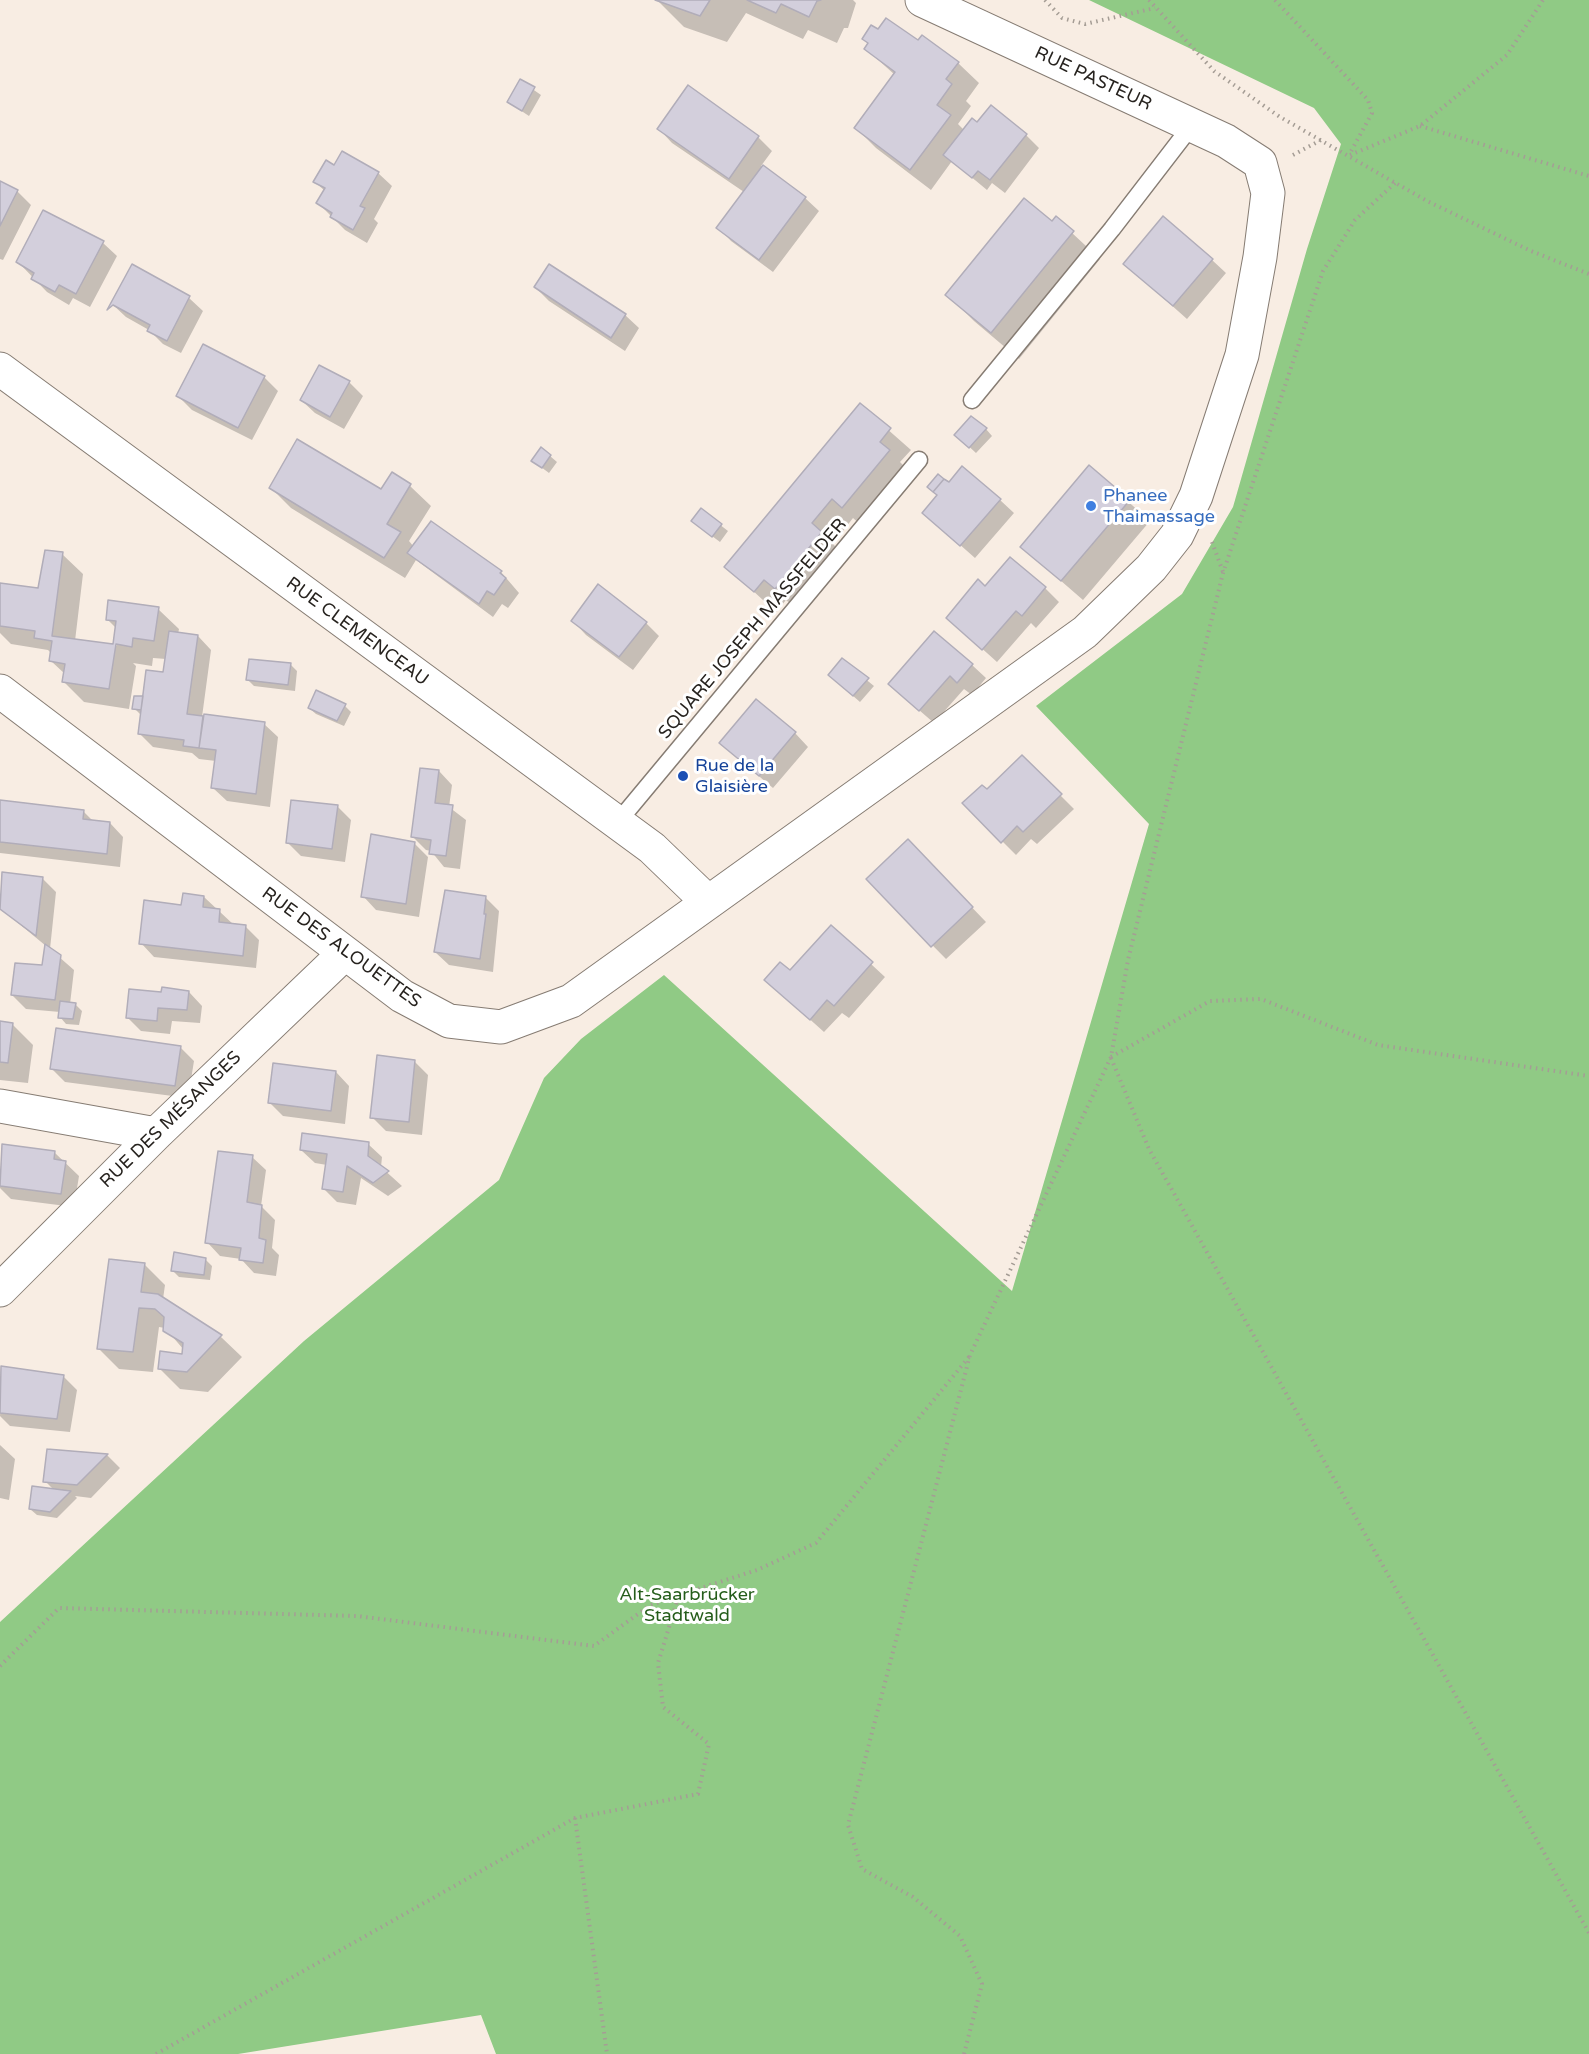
<!DOCTYPE html>
<meta charset="utf-8">
<style>
body{margin:0}
canvas{display:block;background:#f8ede3}
</style>
<canvas width="1589" height="2054"></canvas>
<script>
const context = document.querySelector('canvas').getContext('2d');
context.lineJoin = 'round';
function paint(path, color) {
  context.fillStyle = color;
  context.fill(path, 'evenodd');
}
function shape(rows) {
  const path = new Path2D();
  for (const r of rows) {
    path.moveTo(r[0], r[1]);
    for (let i = 2; i < r.length; i += 2) path.lineTo(r[i], r[i + 1]);
  }
  return path;
}
function strokePath(path, color, width, dash) {
  context.strokeStyle = color;
  context.lineWidth = width;
  context.lineCap = dash ? 'butt' : 'round';
  context.setLineDash(dash || []);
  context.stroke(path);
}
function drawText(font, color, halo, rows, align = 'center') {
  context.font = font + ' "Varela Round",sans-serif';
  context.lineWidth = 6;
  context.setLineDash([]);
  context.textBaseline = 'middle';
  context.strokeStyle = halo;
  context.fillStyle = color;
  for (const [text, x, y, turn = 0] of rows) {
    context.save();
    context.translate(x, y);
    context.rotate((+turn || 0) * Math.PI / 180);
    context.textAlign = isNaN(turn) ? turn : align;
    if (halo) context.strokeText(text, 0, 0);
    context.fillText(text, 0, 0);
    context.restore();
  }
}
const forest = shape([
 [1089,0,1589,0,1589,2054,496,2054,481,2015,238,2054,0,2054,0,1622,304,1341,499,1180,544,1078,581,1039,664,975,1012,1291,1149,824,1036,706,1182,594,1233,507,1307,249,1341,144,1314,108]
]);
const shadow = shape([
 [657,0,853,0,856,3,848,28,844,28,837,43,808,30,803,39,746,13,727,42,684,27],
 [878,31,919,42,958,63,979,83,966,101,971,106,958,124,964,130,977,124,1026,135,1039,148,1005,193,992,183,987,190,952,161,931,190,876,148,856,128,895,75,866,49,869,45,864,39],
 [521,81,541,95,529,116,508,102],
 [688,88,758,137,772,151,761,166,805,198,819,211,773,272,731,241,718,227,744,192,672,143,659,129],
 [335,167,378,173,392,186,374,219,378,223,367,243,345,230,318,203,325,191,315,182],
 [0,183,17,191,31,205,3,260,0,259],
 [44,212,103,243,117,256,90,307,73,298,69,305,47,292,18,262],
 [1057,219,1100,259,1019,359,974,321,947,294],
 [1212,260,1226,273,1187,319,1125,264],
 [133,266,189,298,203,311,181,353,163,344,149,330,126,317,112,304],
 [535,287,625,315,639,328,625,351,549,301],
 [320,367,349,382,363,396,344,429,315,413,301,400],
 [264,377,278,391,252,440,192,410,178,396],
 [860,405,911,450,900,462,910,472,863,527,853,518,833,544,842,553,796,608,786,600,776,612,726,566],
 [986,429,992,436,976,453,963,441],
 [550,456,557,462,549,473,533,461],
 [1089,467,1150,521,1083,600,1022,547],
 [392,474,410,486,431,506,409,541,414,547,501,572,519,593,508,608,502,604,493,617,416,560,405,578,291,508,271,488,381,492],
 [949,484,1000,500,1014,513,975,558,924,513],
 [701,510,728,531,720,542,700,527],
 [62,554,83,574,75,641,117,646,114,643,116,628,107,619,158,609,179,629,178,634,198,636,211,650,202,717,264,724,278,737,270,807,227,801,213,788,216,761,199,759,192,753,153,747,140,734,141,715,134,708,164,673,166,659,153,658,152,666,133,663,136,666,129,709,84,702,64,682,65,674,51,661,52,654,48,650,11,644,0,633,0,584,40,589],
 [985,588,1045,588,1059,602,1036,628,1031,623,997,662,948,618],
 [573,621,646,623,659,636,633,670,586,635],
 [842,660,874,686,860,702,836,681],
 [291,665,297,671,295,691,254,686,248,680],
 [972,665,986,678,972,695,964,689,934,723,904,697],
 [345,706,351,712,344,726,316,714,309,708],
 [795,733,808,747,773,788,735,756],
 [1022,757,1074,809,1037,844,1031,839,1016,855,964,803,987,791],
 [439,771,452,785,449,807,466,820,460,869,444,867,431,851,426,850,412,836],
 [0,801,84,812,94,822,110,823,123,837,120,867,0,853],
 [337,806,351,820,345,862,301,856,287,842],
 [908,841,986,922,946,959,868,880],
 [414,843,428,857,419,917,376,910,363,896],
 [3,874,43,879,56,892,50,949,74,970,70,1004,75,1004,82,1011,79,1025,66,1024,60,1017,60,1012,26,1009,12,995,43,966,46,946,0,908],
 [204,897,234,925,245,926,259,940,256,968,154,957,141,943,183,906],
 [485,897,499,911,493,972,449,965,435,952],
 [831,927,885,977,849,1018,842,1013,824,1032,766,980,790,972],
 [189,992,202,1006,200,1023,172,1021,170,1034,141,1031,127,1017,162,994],
 [0,1023,12,1024,33,1045,28,1083,0,1080],
 [180,1047,194,1061,188,1098,65,1082,52,1069],
 [415,1062,428,1075,422,1135,386,1131,372,1117],
 [336,1072,349,1086,345,1124,283,1116,269,1102],
 [368,1144,382,1157,381,1167,402,1186,388,1196,361,1178,356,1205,337,1202,323,1188,327,1165,315,1163,301,1150],
 [3,1146,55,1153,79,1176,74,1207,11,1199,0,1188],
 [252,1157,266,1170,261,1206,275,1220,272,1248,279,1255,276,1276,254,1273,241,1259,220,1256,207,1242],
 [175,1254,205,1259,212,1266,210,1280,179,1277,172,1270],
 [145,1265,165,1285,163,1299,221,1337,242,1357,208,1392,180,1389,159,1368,183,1356,184,1350,165,1328,159,1327,153,1372,119,1369,98,1348],
 [2,1368,63,1376,77,1390,70,1432,10,1426,0,1416],
 [0,1445,15,1459,9,1500,0,1498],
 [48,1451,107,1455,120,1468,91,1498,75,1496,77,1498,57,1518,37,1515,30,1509,54,1490,45,1481]
]);
const building = shape([
 [655,0,710,0,700,16,655,0],
 [747,0,821,0,817,1,809,17,781,4,776,13,747,0],
 [886,18,918,40,922,35,959,62,946,79,952,84,937,105,951,115,910,170,854,128,895,72,864,49,868,43,862,39,871,25,878,29,886,18],
 [520,79,535,87,522,111,507,102,520,79],
 [688,85,759,136,729,179,657,129,688,85],
 [991,105,1027,134,990,180,978,171,972,178,943,155,972,118,977,122,991,105],
 [342,151,379,172,360,206,365,208,353,230,330,217,332,213,316,203,325,188,313,182,326,160,334,165,342,151],
 [763,165,806,197,759,260,716,228,763,165],
 [0,181,18,190,0,226,0,181],
 [1024,198,1052,221,1056,216,1074,231,991,333,945,295,1024,198],
 [43,210,104,241,76,294,59,285,55,292,31,279,34,273,16,262,43,210],
 [1163,216,1213,259,1173,306,1123,264,1163,216],
 [132,264,190,296,167,341,147,331,150,325,113,305,107,310,132,264],
 [549,264,626,314,611,338,534,287,549,264],
 [203,344,265,376,238,428,176,396,203,344],
 [319,365,350,381,330,417,300,400,319,365],
 [860,403,891,428,880,442,890,450,842,508,832,499,812,523,822,532,775,589,764,580,754,592,724,567,860,403],
 [971,416,987,428,969,448,954,435,971,416],
 [297,439,381,489,392,472,411,484,387,524,401,532,384,558,269,488,297,439],
 [541,447,551,455,542,468,531,461,541,447],
 [1089,465,1130,500,1061,581,1020,547,1089,465],
 [962,466,1001,499,960,546,922,513,937,495,933,492,944,479,949,482,962,466],
 [938,474,944,479,933,492,927,487,938,474],
 [701,508,722,524,712,537,691,521,701,508],
 [431,521,502,571,500,573,506,578,494,595,487,591,479,604,407,553,431,521],
 [45,550,63,552,52,636,113,644,116,621,106,620,108,600,159,607,154,641,133,638,132,647,116,644,109,689,62,682,65,664,49,661,52,641,34,638,35,631,0,626,0,583,38,588,45,550],
 [1010,557,1046,587,1022,616,1016,611,982,650,946,618,978,579,985,586,1010,557],
 [598,584,647,622,619,657,571,621,598,584],
 [169,631,198,635,187,714,203,716,199,748,183,746,184,740,138,734,146,670,163,672,169,631],
 [934,631,973,664,957,683,950,676,919,711,888,684,934,631],
 [842,658,869,678,853,696,828,675,842,658],
 [249,659,291,663,288,685,246,680,249,659],
 [316,690,346,704,337,721,308,708,316,690],
 [134,696,143,696,141,710,132,709,134,696],
 [756,699,796,732,759,776,719,743,756,699],
 [204,714,265,722,256,794,211,788,216,750,199,748,204,714],
 [1022,755,1062,794,1023,832,1017,826,1001,843,962,803,982,785,987,789,1022,755],
 [420,768,439,770,435,803,453,805,446,856,429,854,431,840,411,837,420,768],
 [0,800,84,810,83,819,110,822,107,854,0,842,0,800],
 [291,800,338,805,332,849,286,843,291,800],
 [371,834,415,842,406,904,361,897,371,834],
 [908,839,973,907,931,947,866,879,908,839],
 [2,872,43,877,36,936,0,909,2,872],
 [445,890,486,896,484,914,486,914,480,959,434,952,445,890],
 [183,893,204,896,203,907,220,909,219,922,246,925,243,956,139,944,144,900,181,905,183,893],
 [831,925,873,962,834,1006,827,1000,810,1020,764,980,780,962,790,970,831,925],
 [45,944,61,955,55,1000,11,995,15,963,42,965,45,944],
 [162,987,189,991,187,1010,158,1008,157,1021,126,1018,129,989,161,992,162,987],
 [60,1001,76,1003,73,1019,58,1018,60,1001],
 [0,1021,13,1023,8,1063,0,1062,0,1021],
 [56,1028,181,1046,175,1086,50,1069,56,1028],
 [377,1055,415,1060,409,1122,370,1118,377,1055],
 [273,1063,336,1071,331,1111,268,1103,273,1063],
 [302,1133,369,1142,368,1156,389,1171,373,1183,347,1166,343,1192,322,1189,327,1154,300,1150,302,1133],
 [2,1144,55,1151,54,1159,66,1161,61,1194,0,1186,2,1144],
 [218,1151,253,1155,247,1202,262,1205,259,1238,266,1240,263,1263,239,1260,241,1248,205,1243,218,1151],
 [174,1252,206,1258,204,1275,171,1271,174,1252],
 [109,1259,145,1263,141,1292,158,1294,222,1335,187,1372,158,1369,160,1351,182,1354,183,1343,163,1331,164,1317,155,1309,139,1308,133,1352,97,1349,109,1259],
 [1,1366,64,1375,57,1419,0,1413,1,1366],
 [47,1449,108,1454,77,1485,43,1482,47,1449],
 [32,1486,71,1491,50,1512,29,1509,32,1486]
]);
const path = shape([
 [1045,0,1062,18,1085,24,1155,8],
 [1149,0,1214,71,1280,117,1427,201,1531,251,1589,274],
 [1275,0,1368,100,1372,113,1349,155],
 [1420,126,1589,176],
 [1293,155,1321,140],
 [1350,155,1420,126,1507,55,1543,0],
 [1212,542,1223,572],
 [1111,1057,1210,1001,1261,999,1378,1045,1589,1076],
 [1111,1058,1149,1149,1589,1933],
 [0,1666,59,1608,357,1616,594,1646,649,1606,678,1595],
 [575,1818,607,2054],
 [156,2054,575,1818,698,1794,709,1744,663,1707,658,1663,679,1595,757,1570,816,1543,969,1357],
 [964,2054,982,1984,960,1936,913,1897,862,1869,848,1825,970,1355,1111,1057,1128,960,1223,573,1323,271,1355,220,1395,183]
]);
const lane = shape([
 [972,400,1112,229,1192,125],
 [617,823,919,460]
]);
const street = shape([
 [0,369,652,848,708,902],
 [0,691,402,996,449,1021,501,1027,571,1001,1085,632,1151,568,1177,535,1196,496,1242,355,1260,257,1268,193,1260,163,1226,141,922,0],
 [0,1106,156,1134],
 [0,1290,156,1134,345,953]
]);
const markers = [
 [1091,506,6,"#3f7fe0"],
 [683,776,6,"#1a4fb4"]
];
const streetNames = [
 ["RUE PASTEUR",1093,79,25],
 ["SQUARE JOSEPH MASSFELDER",753,629,-50],
 ["RUE CLEMENCEAU",357,632,36],
 ["RUE DES ALOUETTES",341,948,36],
 ["RUE DES MÉSANGES",171,1120,-44]
];
const shopNames = [
 ["Phanee",1103,496],
 ["Thaimassage",1103,517]
];
const transitNames = [
 ["Rue de la",695,766],
 ["Glaisière",695,787]
];
const parkNames = [
 ["Alt-Saarbrücker",687,1595],
 ["Stadtwald",687,1616]
];
paint(forest, '#90ca85');
paint(shadow, '#0003');
paint(building, '#d3cfdc');
strokePath(building, '#b1adb9', 1.5);
strokePath(lane, '#867c73', 19);
strokePath(street, '#867c73', 35);
strokePath(path, '#a59d95', 4, [1.5, 4.5]);
strokePath(lane, '#fff', 16);
strokePath(street, '#fff', 33);
for (const [x, y, r, color] of markers) {
  const dot = new Path2D();
  dot.arc(x, y, r, 0, 2 * Math.PI);
  context.fillStyle = color;
  context.fill(dot);
  strokePath(dot, '#fff', 2);
}
drawText('18px', '#27231f', '#fff', streetNames);
drawText('18px', '#366cbe', '#fff', shopNames, 'left');
drawText('18px', '#164399', '#fff', transitNames, 'left');
drawText('18px', '#255d1b', '#fff', parkNames);
</script>
